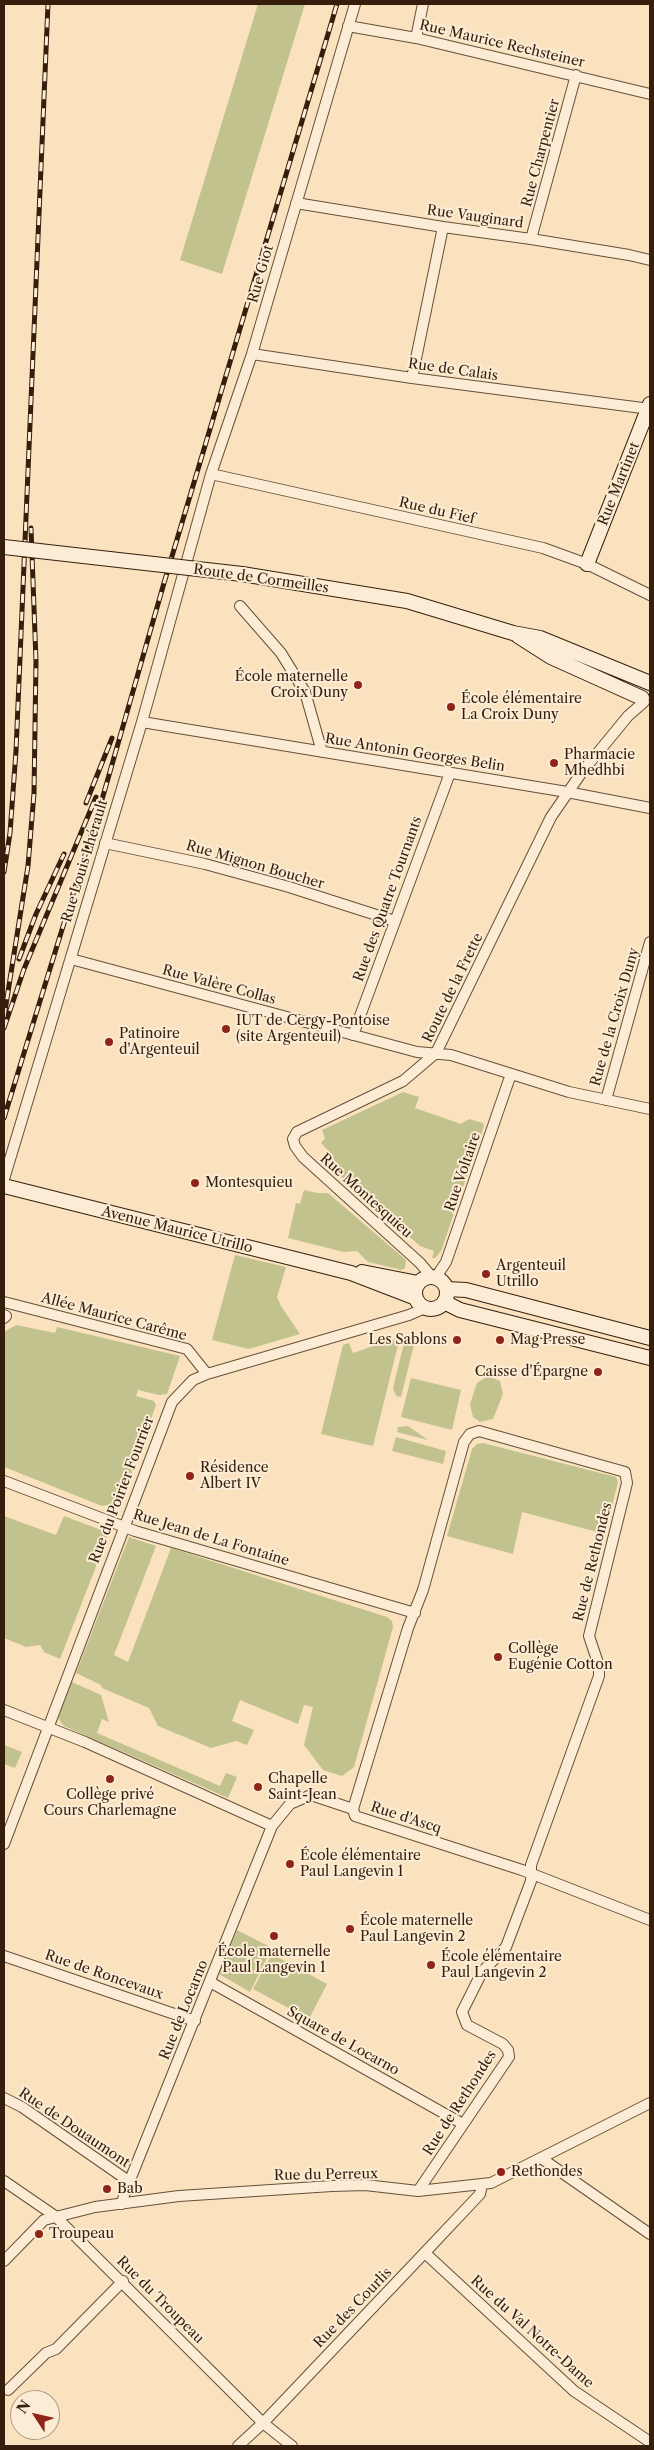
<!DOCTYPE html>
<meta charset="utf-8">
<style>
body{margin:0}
#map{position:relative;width:654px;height:2450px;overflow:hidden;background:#fae2bf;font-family:"Libre Caslon Text",serif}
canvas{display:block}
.frame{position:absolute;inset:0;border:5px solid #351f0c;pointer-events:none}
.north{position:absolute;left:10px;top:2390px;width:50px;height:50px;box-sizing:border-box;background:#fcecd5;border:1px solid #ac9a85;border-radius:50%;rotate:305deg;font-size:14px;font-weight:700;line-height:20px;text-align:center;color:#351f0c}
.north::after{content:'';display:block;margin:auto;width:18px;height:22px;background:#8f2418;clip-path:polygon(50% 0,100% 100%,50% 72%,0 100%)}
</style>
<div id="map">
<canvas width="654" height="2450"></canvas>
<div class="frame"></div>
<div class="north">N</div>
</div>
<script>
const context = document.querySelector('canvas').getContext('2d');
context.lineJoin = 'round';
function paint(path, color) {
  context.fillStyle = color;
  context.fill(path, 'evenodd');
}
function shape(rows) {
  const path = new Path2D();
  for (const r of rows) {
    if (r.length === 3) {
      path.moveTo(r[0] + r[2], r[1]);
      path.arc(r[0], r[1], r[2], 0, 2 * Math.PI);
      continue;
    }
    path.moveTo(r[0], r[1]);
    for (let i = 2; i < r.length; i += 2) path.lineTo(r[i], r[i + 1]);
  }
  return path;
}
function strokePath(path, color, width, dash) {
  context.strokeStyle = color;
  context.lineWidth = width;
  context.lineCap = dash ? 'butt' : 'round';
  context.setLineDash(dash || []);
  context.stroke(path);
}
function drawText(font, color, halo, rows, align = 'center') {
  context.font = font + ' "Libre Caslon Text",serif';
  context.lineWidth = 4;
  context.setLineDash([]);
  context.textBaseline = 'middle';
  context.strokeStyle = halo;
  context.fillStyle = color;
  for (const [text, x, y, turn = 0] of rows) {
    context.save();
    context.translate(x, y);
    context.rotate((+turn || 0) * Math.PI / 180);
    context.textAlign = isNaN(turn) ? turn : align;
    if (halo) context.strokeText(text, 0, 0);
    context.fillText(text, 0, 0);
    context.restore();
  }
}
const green = shape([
 [258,4,305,4,222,274,180,260],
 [403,1092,419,1097,415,1108,461,1124,469,1119,483,1123,484,1126,441,1251,435,1258,432,1258,434,1251,420,1246,327,1165,328,1150,321,1143,325,1138,322,1130],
 [304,1190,317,1193,328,1193,406,1260,405,1268,402,1270,368,1262,357,1251,344,1252,288,1238,296,1203,300,1204],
 [235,1255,286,1267,277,1297,281,1306,300,1334,249,1349,212,1340],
 [16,1325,55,1333,57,1327,180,1356,167,1394,159,1395,138,1390,136,1396,154,1401,156,1405,124,1496,114,1504,102,1506,4,1467,4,1332],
 [406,1335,416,1337,401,1397,396,1396,393,1388],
 [400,1337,373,1446,321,1434,343,1345,349,1343,353,1353],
 [488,1376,500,1381,503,1394,493,1419,480,1422,473,1417,470,1404,477,1383],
 [411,1378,461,1390,452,1430,401,1417],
 [408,1426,428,1440,397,1432,398,1427],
 [396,1437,446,1451,443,1464,392,1451],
 [483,1443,616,1477,618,1482,605,1534,522,1512,513,1554,447,1536,472,1449,477,1444],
 [4,1516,56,1535,64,1516,109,1533,60,1659,44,1652,40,1645,26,1647,4,1638],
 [129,1537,156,1546,114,1655,128,1662,171,1548,387,1617,392,1621,393,1627,354,1767,342,1776,323,1770,304,1745,313,1707,304,1705,298,1724,240,1700,232,1721,254,1730,247,1745,236,1741,211,1748,158,1726,149,1708,102,1688,101,1685,76,1673],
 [72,1682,101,1695,109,1722,102,1719,97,1733,220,1786,226,1773,237,1777,228,1798,64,1726,58,1718],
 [4,1745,22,1752,15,1768,4,1764],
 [237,1930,272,1948,250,1992,219,1974],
 [272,1954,327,1984,309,2019,253,1989]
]);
const street = shape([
 [348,26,416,38,650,94],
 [416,38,423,4],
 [296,203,443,227,531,239,629,255,650,260],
 [531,239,576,75],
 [252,354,412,378,650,409],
 [412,378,443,227],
 [211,474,543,548,587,564,650,595],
 [240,606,281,653,305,692,322,752],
 [142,722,567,792,650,808],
 [105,843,205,864,289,887,395,921],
 [71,959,417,1052,451,1055,569,1092,650,1109],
 [353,1035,450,773],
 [606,1100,650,942],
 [4,1179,142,722,211,474,252,354,355,4],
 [431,1276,420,1263,303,1157,295,1146,293,1139,297,1132,403,1081,436,1053,551,817,582,772,628,716,644,702],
 [436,1277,446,1262,511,1074],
 [4,1302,187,1349,207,1374],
 [4,1315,6,1316,4,1318],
 [4,1481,135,1531,415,1613],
 [4,1710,85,1742,272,1826],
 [353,1809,408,1628,423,1590,464,1442,470,1434,479,1431,625,1472,627,1483,589,1636,599,1666,599,1676,531,1865,531,1881,506,1947,482,1972,462,2012,467,2025,503,2044,508,2050,509,2057,418,2191],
 [353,1809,355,1816,522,1870,650,1920],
 [4,1844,172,1402,193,1380,207,1374,409,1315,425,1308],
 [4,1956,195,2021],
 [210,1982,463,2124],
 [4,2098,22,2107,130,2182],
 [541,2158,650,2234],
 [4,2181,55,2216,263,2423,292,2446],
 [122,2204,124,2195,272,1826,290,1804,311,1795,353,1809],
 [425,2253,574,2391,650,2442],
 [4,2261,44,2220,95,2207,179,2196,332,2186,365,2185,418,2191,491,2183,650,2103],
 [8,2390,46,2353,56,2349,123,2281],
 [238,2446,263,2423,431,2246,480,2194,482,2185]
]);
const secondary = shape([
 [587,564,650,404],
 [242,574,407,601,513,633,540,638,650,683],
 [518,636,551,657,642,698],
 [4,1186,351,1273,416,1298],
 [362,1272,418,1283],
 [431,1293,16],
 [447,1289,466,1290,650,1338],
 [444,1302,460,1310,650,1358]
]);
const rail = shape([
 [86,803,112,738],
 [4,872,10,833,16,751,48,4],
 [19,959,36,914,64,854],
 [4,1017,28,866,34,793,36,661,31,528],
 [4,1028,24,969,96,797],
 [4,1118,101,803,164,583,337,4]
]);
const secondaryBridge = shape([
 [4,547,242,574]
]);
const markers = [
 [358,685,5,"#8f2418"],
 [451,707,5,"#8f2418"],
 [554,763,5,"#8f2418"],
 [226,1029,5,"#8f2418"],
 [109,1042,5,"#8f2418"],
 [195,1183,5,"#8f2418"],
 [486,1274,5,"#8f2418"],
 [457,1340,5,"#8f2418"],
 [500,1340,5,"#8f2418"],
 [598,1372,5,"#8f2418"],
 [190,1476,5,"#8f2418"],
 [498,1657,5,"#8f2418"],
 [110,1779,5,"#8f2418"],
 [258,1787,5,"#8f2418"],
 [290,1864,5,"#8f2418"],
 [350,1929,5,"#8f2418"],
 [274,1936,5,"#8f2418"],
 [431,1965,5,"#8f2418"],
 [501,2172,5,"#8f2418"],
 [107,2189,5,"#8f2418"],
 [39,2234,5,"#8f2418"]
];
const streetNames = [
 ["Rue Maurice Rechsteiner",502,44,13],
 ["Rue Charpentier",541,153,-75],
 ["Rue Vauginard",475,217,8],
 ["Rue Giot",261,274,-74],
 ["Rue de Calais",453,370,8],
 ["Rue Martinet",619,484,-68],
 ["Rue du Fief",437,511,13],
 ["Route de Cormeilles",261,579,8],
 ["Rue Antonin Georges Belin",415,753,9],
 ["Rue Louis Lhérault",85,861,-73],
 ["Rue Mignon Boucher",255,865,16],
 ["Rue des Quatre Tournants",388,899,-70],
 ["Rue Valère Collas",219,985,15],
 ["Route de la Frette",453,988,-64],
 ["Rue de la Croix Duny",615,1017,-74],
 ["Rue Voltaire",463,1172,-71],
 ["Rue Montesquieu",366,1196,42],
 ["Avenue Maurice Utrillo",177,1230,14],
 ["Allée Maurice Carême",114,1317,15],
 ["Rue du Poirier Fourrier",122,1490,-69],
 ["Rue Jean de La Fontaine",211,1538,17],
 ["Rue de Rethondes",593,1562,-76],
 ["Rue d'Ascq",406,1818,18],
 ["Rue de Roncevaux",104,1975,19],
 ["Rue de Locarno",184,2010,-68],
 ["Square de Locarno",343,2041,29],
 ["Rue de Rethondes",460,2103,-57],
 ["Rue de Douaumont",74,2128,34],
 ["Rue du Perreux",326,2175,-1],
 ["Rue du Troupeau",160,2300,45],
 ["Rue des Courlis",353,2308,-46],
 ["Rue du Val Notre-Dame",532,2332,42]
];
const poiNames = [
 ["École maternelle",348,677,"right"],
 ["Croix Duny",348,693,"right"],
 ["École élémentaire",461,699],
 ["La Croix Duny",461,715],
 ["Pharmacie",564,755],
 ["Mhedhbi",564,771],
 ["IUT de Cergy-Pontoise",236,1021],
 ["(site Argenteuil)",236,1037],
 ["Patinoire",119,1034],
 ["d'Argenteuil",119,1050],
 ["Montesquieu",205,1183],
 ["Argenteuil",496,1266],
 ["Utrillo",496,1282],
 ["Les Sablons",447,1340,"right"],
 ["Mag Presse",510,1340],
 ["Caisse d'Épargne",588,1372,"right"],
 ["Résidence",200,1468],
 ["Albert IV",200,1484],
 ["Collège",508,1649],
 ["Eugénie Cotton",508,1665],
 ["Chapelle",268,1779],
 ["Saint-Jean",268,1795],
 ["Collège privé",110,1795,"center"],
 ["Cours Charlemagne",110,1811,"center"],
 ["École élémentaire",300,1856],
 ["Paul Langevin 1",300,1872],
 ["École maternelle",360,1921],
 ["Paul Langevin 2",360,1937],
 ["École maternelle",274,1952,"center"],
 ["Paul Langevin 1",274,1968,"center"],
 ["École élémentaire",441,1957],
 ["Paul Langevin 2",441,1973],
 ["Rethondes",511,2172],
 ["Bab",117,2189],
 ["Troupeau",49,2234]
];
paint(green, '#c2c28f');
strokePath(street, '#665039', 12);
strokePath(secondary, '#351f0c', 16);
strokePath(street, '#fcecd5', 10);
strokePath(secondary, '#fcecd5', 14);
strokePath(rail, '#351f0c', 5);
strokePath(rail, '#fcecd5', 3, [9]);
strokePath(secondaryBridge, '#351f0c', 16, []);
strokePath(secondaryBridge, '#fcecd5', 14);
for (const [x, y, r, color] of markers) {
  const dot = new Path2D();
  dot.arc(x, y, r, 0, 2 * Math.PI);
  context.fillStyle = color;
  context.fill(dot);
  strokePath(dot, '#fcecd5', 2);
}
drawText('14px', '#351f0c', '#fcecd5', streetNames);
drawText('14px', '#351f0c', '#fcecd5', poiNames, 'left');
</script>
